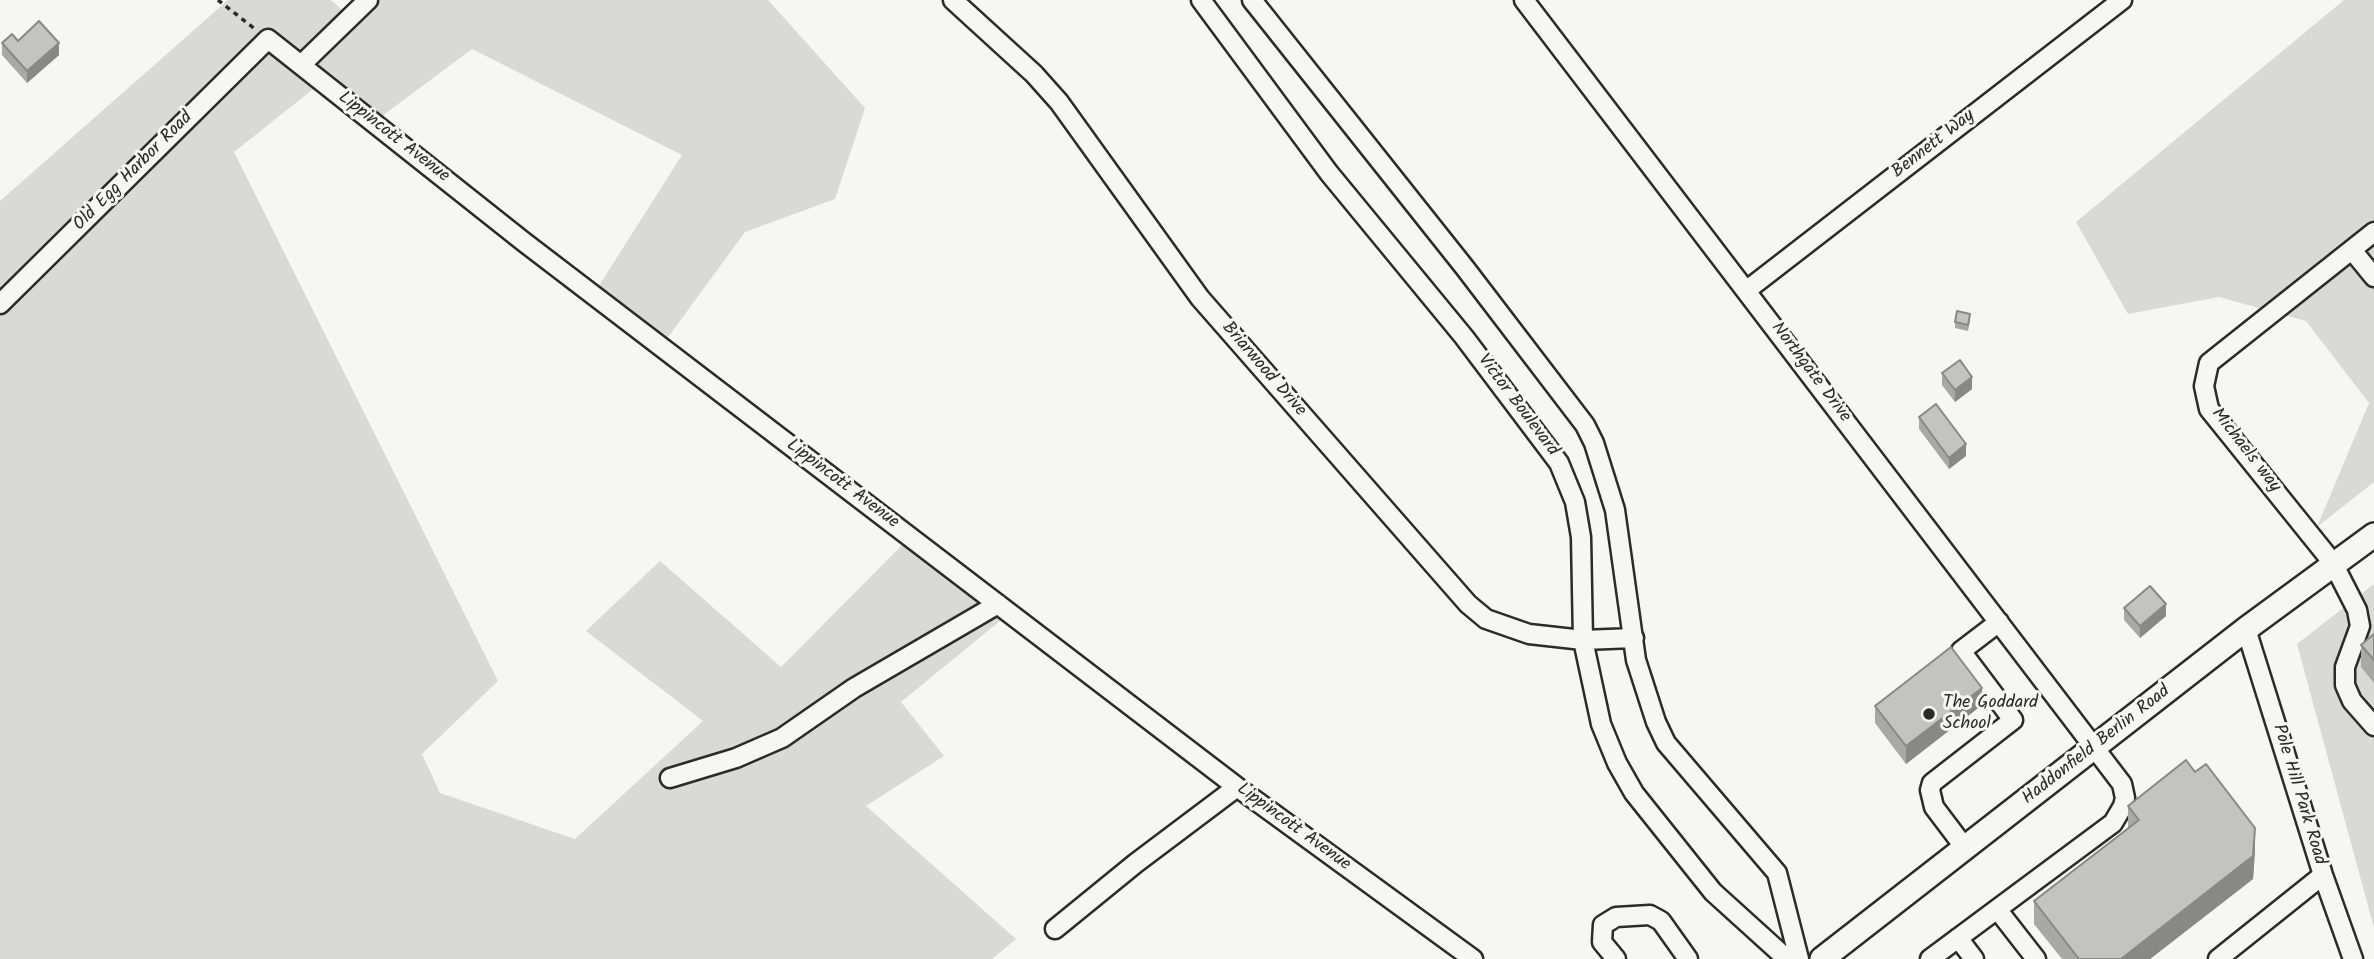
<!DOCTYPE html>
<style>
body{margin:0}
canvas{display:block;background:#f6f6f2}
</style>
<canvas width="2374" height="959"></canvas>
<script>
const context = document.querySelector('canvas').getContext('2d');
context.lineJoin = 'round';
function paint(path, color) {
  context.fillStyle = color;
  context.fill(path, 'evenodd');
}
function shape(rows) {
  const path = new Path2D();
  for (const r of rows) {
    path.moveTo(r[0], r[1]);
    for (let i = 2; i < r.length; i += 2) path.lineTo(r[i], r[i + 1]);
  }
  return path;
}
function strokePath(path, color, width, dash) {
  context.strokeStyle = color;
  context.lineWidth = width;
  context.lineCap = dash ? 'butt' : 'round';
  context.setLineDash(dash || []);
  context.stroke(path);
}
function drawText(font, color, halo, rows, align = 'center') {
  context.font = font + ' Kalam,sans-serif';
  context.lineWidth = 6;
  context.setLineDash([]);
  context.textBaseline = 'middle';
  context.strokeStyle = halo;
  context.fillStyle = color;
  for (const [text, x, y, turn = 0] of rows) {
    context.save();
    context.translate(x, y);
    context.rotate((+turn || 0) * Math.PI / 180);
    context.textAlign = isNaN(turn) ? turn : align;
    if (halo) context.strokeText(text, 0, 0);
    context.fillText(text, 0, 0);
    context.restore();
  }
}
const green = shape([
 [228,0,331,0,350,17,370,0,768,0,865,108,835,199,745,232,666,340,595,292,682,155,472,49,370,125,322,82,234,152,498,681,422,754,440,793,575,839,703,721,586,631,660,561,781,667,917,530,1018,606,901,702,944,756,866,806,1016,939,992,959,0,959,0,201],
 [2344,0,2374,0,2374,482,2317,527,2369,403,2306,321,2219,297,2128,314,2076,222],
 [2374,584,2374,928,2297,644]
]);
const path = shape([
 [218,0,255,29]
]);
const minor = shape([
 [953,0,1034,74,1059,102,1200,298,1468,604,1486,619,1529,634,1583,640,1634,638],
 [1201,0,1329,173,1464,337,1559,463,1575,502,1581,537,1583,640,1601,724,1617,763,1634,793,1713,892,1787,959],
 [1252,0,1465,268,1585,425,1594,443,1615,510,1636,660,1656,722,1666,743,1777,873,1799,959],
 [1524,0,2122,784,2125,798,2123,806,2113,823,1930,959],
 [301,65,368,0],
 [2374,232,2209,363,2204,386,2209,409,2333,563,2357,610,2360,626,2345,667,2345,685,2352,701,2374,726],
 [2352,250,2374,277],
 [1747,290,2122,0],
 [0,304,268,39,524,242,1237,787,1473,959],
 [2246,629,2323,875,2353,959],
 [670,778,736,758,782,738,854,688,998,604],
 [1965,848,1934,807,1930,790,1932,783,2013,720,1961,651,1999,622],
 [1997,909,2036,959],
 [1055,929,1136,863,1237,787],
 [1958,938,1974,959],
 [1616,959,1602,942,1603,925,1616,917,1650,915,1661,921,1688,959],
 [2218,959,2323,875]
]);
const major = shape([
 [1822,959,2246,629,2374,535]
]);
const wall = shape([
 [18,41,59,55,27,83,2,55,2,43],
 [1970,320,1968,331,1955,328,1955,322],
 [1942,373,1972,389,1955,402,1942,385],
 [1919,417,1966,456,1949,469,1919,429],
 [2124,608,2166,616,2140,638,2124,620],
 [2374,634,2374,683,2361,667,2361,645],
 [1982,705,1906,764,1875,723,1875,706],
 [2128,806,2255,851,2253,879,2150,959,2062,959,2034,924,2034,901,2128,828]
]);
const shadedWall = shape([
 [59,43,59,55,27,83,27,71],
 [1972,377,1972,389,1955,402,1955,390],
 [1966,444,1966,456,1949,469,1949,458],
 [2166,604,2166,616,2140,638,2140,626],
 [1982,688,1982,705,1906,764,1906,746],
 [2255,828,2255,851,2253,879,2150,959,2121,959]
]);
const building = shape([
 [39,21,59,43,27,71,2,43,12,34,18,41,39,21],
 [1957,311,1970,314,1968,325,1955,322,1957,311],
 [1960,360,1972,377,1955,390,1942,373,1960,360],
 [1936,404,1966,444,1949,458,1919,417,1936,404],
 [2150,586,2166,604,2140,626,2124,608,2150,586],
 [2374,634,2374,660,2361,645,2374,634],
 [1951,647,1982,688,1906,746,1875,706,1951,647],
 [2186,760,2195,772,2206,764,2255,828,2253,856,2121,959,2079,959,2034,901,2139,820,2128,806,2186,760]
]);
const markers = [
 [1929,714,7,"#2b2b2b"]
];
const streetNames = [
 ["Lippincott Avenue",393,138,38],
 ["Bennett Way",1934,145,-38],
 ["Old Egg Harbor Road",134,172,-45],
 ["Briarwood Drive",1263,370,49],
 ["Northgate Drive",1810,373,53],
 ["Victor Boulevard",1517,406,53],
 ["Michaels way",2245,451,52],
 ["Lippincott Avenue",842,485,37],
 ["Haddonfield Berlin Road",2097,746,-38],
 ["Pole Hill Park Road",2298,795,73],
 ["Lippincott Avenue",1293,828,36]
];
const poiNames = [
 ["The Goddard",1943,704],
 ["School",1943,725]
];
paint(green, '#d9d9d5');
strokePath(minor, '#2b2b2b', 23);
strokePath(major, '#2b2b2b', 28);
strokePath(path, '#2b2b2b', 3.5, [5, 5]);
strokePath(minor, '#f6f6f2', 18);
strokePath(major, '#f6f6f2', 23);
paint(wall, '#a8a8a5');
paint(shadedWall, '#888886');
paint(building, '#c3c3c0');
strokePath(building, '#888886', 2);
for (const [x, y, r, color] of markers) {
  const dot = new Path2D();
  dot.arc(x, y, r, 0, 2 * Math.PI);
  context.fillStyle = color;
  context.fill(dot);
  strokePath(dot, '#f6f6f2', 2.5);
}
drawText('18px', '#2b2b2b', '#f6f6f2', streetNames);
drawText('18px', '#2b2b2b', '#f6f6f2', poiNames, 'left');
</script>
